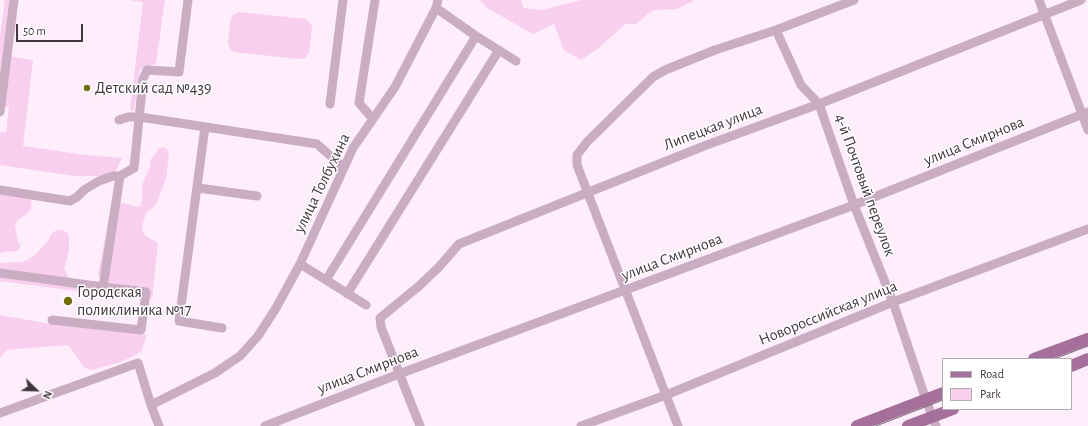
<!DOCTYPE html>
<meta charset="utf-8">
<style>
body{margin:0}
#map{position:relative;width:1088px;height:426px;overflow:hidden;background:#feedfa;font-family:"Alegreya Sans",sans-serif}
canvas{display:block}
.legend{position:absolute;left:942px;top:358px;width:130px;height:52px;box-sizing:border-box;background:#fff;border:1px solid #b3afb2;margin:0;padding:5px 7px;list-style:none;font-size:12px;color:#42373f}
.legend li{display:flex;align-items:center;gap:8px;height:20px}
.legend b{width:20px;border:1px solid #b3afb2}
.north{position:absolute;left:16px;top:370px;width:40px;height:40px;-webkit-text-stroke:3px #fff;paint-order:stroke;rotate:113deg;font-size:11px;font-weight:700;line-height:16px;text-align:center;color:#42373f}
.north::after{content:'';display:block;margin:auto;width:14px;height:18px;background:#42373f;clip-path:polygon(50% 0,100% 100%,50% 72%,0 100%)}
.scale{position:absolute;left:16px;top:24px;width:67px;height:18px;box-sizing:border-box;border:2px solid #42373f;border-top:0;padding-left:5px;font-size:12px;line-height:14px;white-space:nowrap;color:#42373f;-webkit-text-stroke:3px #fff;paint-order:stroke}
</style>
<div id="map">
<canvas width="1088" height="426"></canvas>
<ul class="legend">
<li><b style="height:5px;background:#a46f9a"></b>Road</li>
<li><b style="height:11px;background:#f9cff0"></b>Park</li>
</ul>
<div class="north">N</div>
<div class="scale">50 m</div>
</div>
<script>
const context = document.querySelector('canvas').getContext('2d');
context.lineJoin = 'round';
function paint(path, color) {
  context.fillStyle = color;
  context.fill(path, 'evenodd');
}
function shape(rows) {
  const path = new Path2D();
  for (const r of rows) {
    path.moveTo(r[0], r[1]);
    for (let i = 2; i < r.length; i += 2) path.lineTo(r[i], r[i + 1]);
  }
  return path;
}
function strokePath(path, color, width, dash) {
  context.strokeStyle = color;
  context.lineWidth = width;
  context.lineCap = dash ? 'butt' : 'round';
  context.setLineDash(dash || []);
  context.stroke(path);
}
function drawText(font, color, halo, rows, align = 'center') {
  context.font = font + ' "Alegreya Sans",sans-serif';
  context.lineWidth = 3;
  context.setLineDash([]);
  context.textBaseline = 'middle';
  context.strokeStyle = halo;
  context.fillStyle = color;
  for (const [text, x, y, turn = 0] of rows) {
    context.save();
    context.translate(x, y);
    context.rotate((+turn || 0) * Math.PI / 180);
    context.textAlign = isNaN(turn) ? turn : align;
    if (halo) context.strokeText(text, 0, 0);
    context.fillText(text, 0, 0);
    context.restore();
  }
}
const green = shape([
 [5,0,13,0,7,56,33,60,23,146,86,155,122,158,113,176,74,176,0,165,0,132,6,132,9,107,1,106,0,111,0,37],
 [129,0,165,0,156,64,140,69,134,111,130,110,143,2],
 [480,0,521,0,523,7,524,8,543,10,581,0,695,0,677,9,655,10,649,13,636,24,625,24,599,48,581,60,564,50,554,24,533,34,487,8],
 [239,12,306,19,311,24,312,27,309,53,305,58,298,59,234,52,231,50,228,44,230,21,233,15],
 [163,147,166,148,169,154,166,179,157,202,152,209,147,211,142,225,143,232,146,236,158,243,152,299,115,293,98,275,112,200,131,205,137,207,141,206,142,200,142,185,150,167,151,165,149,162,159,148],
 [0,191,32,191,31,210,24,216,18,220,15,225,18,242,21,245,19,249,15,252,9,251,2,253,0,252],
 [57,230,61,230,68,233,69,236,69,251,64,269,69,278,91,283,92,293,0,281,0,263,23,262,29,259,35,255,48,241,52,233],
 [0,315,51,324,147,335,141,352,121,362,99,368,92,370,85,368,68,345,6,350,0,358]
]);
const minor = shape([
 [1039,0,1088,130],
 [776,30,801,85,819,104,854,205,893,302,926,400,936,426],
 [476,36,516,61],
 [330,104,343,0],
 [0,112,14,0],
 [373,119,359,103,375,0],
 [119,120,128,117,140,117,317,144,344,168],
 [205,127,179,321,222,328],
 [198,188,257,196],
 [0,190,70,201,77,197,84,190,99,181,113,176,120,176,134,168,143,79,147,70,179,72,188,0],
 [300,264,326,280,476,36,436,8],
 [0,273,103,287,120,176],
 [326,280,366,305],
 [347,294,499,50],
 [52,320,141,330,146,292,103,287],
 [151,405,215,373,240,356,258,336,276,308,300,264,353,148,395,87,436,8,438,0],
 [0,413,138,363,151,405,159,426],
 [265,426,399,374,854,205,1088,112],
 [420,426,381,327,380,318,419,286,439,267,459,244,704,146,819,104,1081,0],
 [581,426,666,395,893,302,1088,229],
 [678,426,577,165,577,155,587,142,653,77,665,70,715,50,776,30,854,0]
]);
const major = shape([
 [1034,359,1088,339],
 [1071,366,1088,359],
 [857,426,943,393],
 [908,426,953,409]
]);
const tram = shape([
 [1054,359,1088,346],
 [876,426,943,400]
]);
const markers = [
 [87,88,4,"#736d0b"],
 [68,301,5,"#736d0b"]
];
const poiNames = [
 ["Детский сад №439",95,88],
 ["Городская",77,292],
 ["поликлиника №17",77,310]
];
const streetNames = [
 ["Липецкая улица",713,127,-21],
 ["улица Смирнова",974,141,-22],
 ["улица Толбухина",322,183,-64],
 ["4-й Почтовый переулок",865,185,70],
 ["улица Смирнова",672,257,-21],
 ["Новороссийская улица",828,313,-22],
 ["улица Смирнова",368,370,-21]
];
paint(green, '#f9cff0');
strokePath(minor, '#caacc3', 9);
strokePath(major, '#a46f9a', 12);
strokePath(tram, '#756972', 1);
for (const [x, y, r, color] of markers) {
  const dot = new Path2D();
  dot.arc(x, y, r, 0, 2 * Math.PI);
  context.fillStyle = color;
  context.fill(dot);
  strokePath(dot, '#fff', 1.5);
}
drawText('16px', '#42373f', '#fff', poiNames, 'left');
drawText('16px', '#42373f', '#fff', streetNames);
</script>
